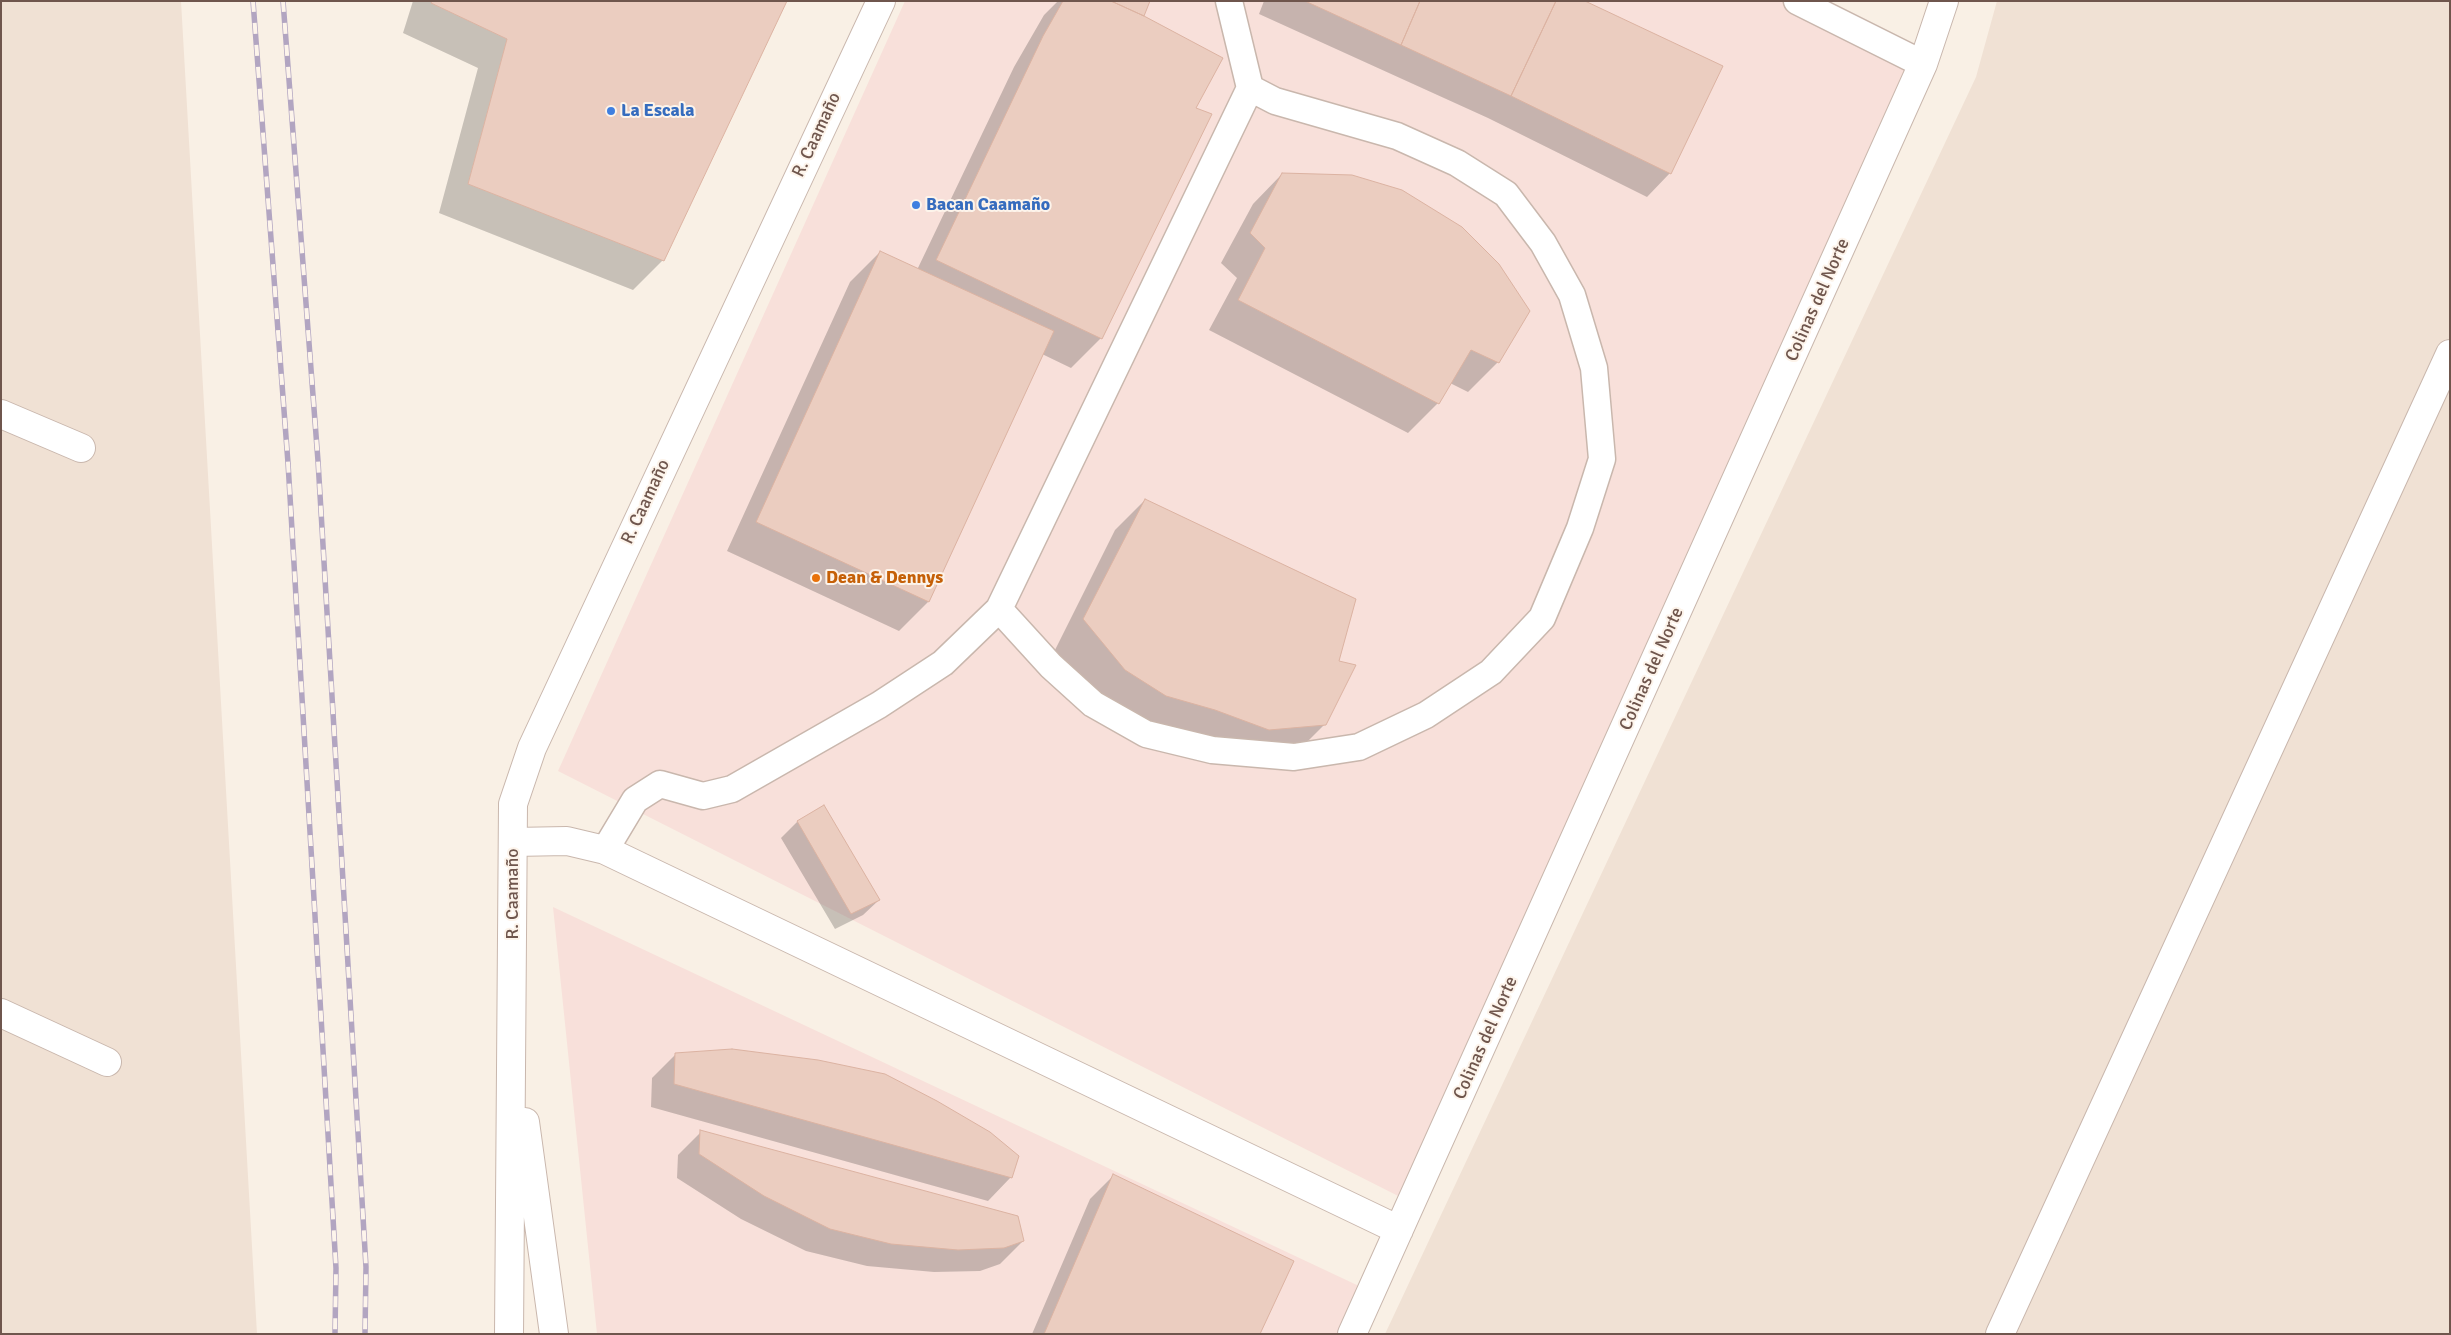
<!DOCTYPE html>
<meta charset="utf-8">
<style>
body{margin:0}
#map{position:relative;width:2451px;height:1335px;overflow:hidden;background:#f9f0e5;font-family:Signika,sans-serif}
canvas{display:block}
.frame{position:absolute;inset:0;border:2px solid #6f564d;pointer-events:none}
</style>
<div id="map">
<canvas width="2451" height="1335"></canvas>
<div class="frame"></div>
</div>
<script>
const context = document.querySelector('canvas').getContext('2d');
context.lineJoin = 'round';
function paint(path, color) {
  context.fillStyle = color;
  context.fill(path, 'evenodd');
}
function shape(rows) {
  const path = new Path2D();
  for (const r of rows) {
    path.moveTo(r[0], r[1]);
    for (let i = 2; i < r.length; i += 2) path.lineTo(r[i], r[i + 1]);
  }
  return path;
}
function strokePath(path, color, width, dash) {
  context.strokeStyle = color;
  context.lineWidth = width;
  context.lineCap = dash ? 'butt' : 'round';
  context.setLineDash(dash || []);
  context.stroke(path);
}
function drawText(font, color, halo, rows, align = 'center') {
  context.font = font + ' Signika,sans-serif';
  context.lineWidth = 4;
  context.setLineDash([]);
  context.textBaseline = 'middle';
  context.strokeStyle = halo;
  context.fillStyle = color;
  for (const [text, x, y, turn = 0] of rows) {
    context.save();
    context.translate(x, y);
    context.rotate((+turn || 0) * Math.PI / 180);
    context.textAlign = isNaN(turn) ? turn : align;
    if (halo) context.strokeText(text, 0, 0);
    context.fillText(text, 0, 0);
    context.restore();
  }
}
const residential = shape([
 [1,1,181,1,257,1334,1,1334],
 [1997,1,2450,1,2450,1334,1385,1334,1976,77]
]);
const commercial = shape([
 [905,1,1797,1,1923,64,1412,1203,558,771],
 [553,907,1359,1286,1338,1334,597,1334]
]);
const shadow = shape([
 [413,1,786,1,663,260,633,290,439,213,478,68,403,33],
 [1058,1,1149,1,1142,16,1101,338,1071,368,1042,354,928,602,899,631,727,551,850,282,880,252,917,270,1014,67,1044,15],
 [1264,1,1582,1,1721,67,1670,173,1647,197,1488,118,1259,14],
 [1282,174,1498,362,1468,392,1450,383,1438,403,1408,433,1209,330,1237,278,1221,263,1253,204],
 [1145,500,1337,662,1325,724,1295,754,1238,760,1096,699,1055,650,1115,530],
 [823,806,879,900,863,915,835,929,781,838,797,822],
 [676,1054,1011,1177,988,1201,651,1107,652,1078],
 [701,1132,1023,1241,1000,1264,980,1271,934,1272,867,1266,806,1251,741,1219,677,1178,678,1155],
 [1113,1176,1259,1334,1032,1334,1090,1199]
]);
const building = shape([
 [432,1,787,1,664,261,468,184,507,39,431,3,432,1],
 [1063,1,1111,1,1144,16,1223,58,1196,108,1212,114,1102,339,936,260,1043,36,1063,1],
 [1111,1,1150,1,1144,16,1111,1],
 [1305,1,1420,1,1401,45,1305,1],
 [1420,1,1556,1,1511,96,1401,45,1420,1],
 [1556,1,1585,1,1723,66,1671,174,1511,96,1556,1],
 [1282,173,1352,175,1402,190,1462,227,1499,264,1530,311,1499,363,1471,350,1439,404,1238,300,1265,248,1250,233,1282,173],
 [880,251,1054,331,929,602,756,522,880,251],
 [1145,499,1356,599,1339,661,1356,665,1326,725,1269,730,1215,710,1166,696,1125,670,1083,619,1145,499],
 [824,805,880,900,851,914,797,821,824,805],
 [732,1049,818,1060,885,1074,937,1101,990,1132,1019,1156,1012,1178,674,1084,675,1053,732,1049],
 [700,1130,1018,1216,1024,1241,1004,1248,958,1250,891,1244,830,1229,764,1196,699,1154,700,1130],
 [1113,1174,1294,1261,1260,1334,1044,1334,1113,1174]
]);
const service = shape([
 [1797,1,1923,64],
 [999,609,1250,88],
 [605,850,635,800,660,784,703,796,732,789,879,705,943,663,999,609,1051,666,1093,704,1146,734,1212,750,1294,757,1359,747,1426,715,1491,672,1542,618,1580,528,1602,459,1594,368,1572,295,1543,243,1506,194,1457,163,1397,136,1275,101,1250,88,1229,1]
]);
const minor = shape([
 [1,414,81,448],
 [513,842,567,841,605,850,1399,1230],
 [1,1013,107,1062],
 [1352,1334,1923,64,1944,1],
 [2000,1334,2450,354]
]);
const tertiary = shape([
 [525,1122,554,1334],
 [509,1334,513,804,532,748,881,1]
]);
const rail = shape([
 [253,1,288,463,336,1268,335,1334],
 [283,1,318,461,366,1267,365,1334]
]);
const markers = [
 [611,111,5,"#3f7fe0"],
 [916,205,5,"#3f7fe0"],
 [816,578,5,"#e8710a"]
];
const shopNames = [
 ["La Escala",621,111],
 ["Bacan Caamaño",926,205]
];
const streetNames = [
 ["R. Caamaño",817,135,-65],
 ["Colinas del Norte",1818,300,-66],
 ["R. Caamaño",646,502,-65],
 ["Colinas del Norte",1652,669,-66],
 ["R. Caamaño",513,894,-90],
 ["Colinas del Norte",1486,1038,-66]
];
const foodNames = [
 ["Dean & Dennys",826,578]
];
paint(residential, '#f0e1d4');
paint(commercial, '#f8e0da');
paint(shadow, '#0003');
paint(building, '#ebcdc0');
strokePath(building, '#dcb3a2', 1);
strokePath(service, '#c9b7ad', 29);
strokePath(minor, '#c9b7ad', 30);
strokePath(tertiary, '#c9b7ad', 30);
strokePath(service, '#fff', 26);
strokePath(minor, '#fff', 28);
strokePath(tertiary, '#fff', 28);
strokePath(rail, '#b2a5c1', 5.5);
strokePath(rail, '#fdf4eb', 4, [11]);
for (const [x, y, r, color] of markers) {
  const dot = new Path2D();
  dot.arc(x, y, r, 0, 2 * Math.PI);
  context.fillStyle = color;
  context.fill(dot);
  strokePath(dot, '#fdf4eb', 2);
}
drawText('bold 18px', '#366cbe', '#fdf4eb', shopNames, 'left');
drawText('18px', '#6f564d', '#fdf4eb', streetNames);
drawText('bold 18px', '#c56008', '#fdf4eb', foodNames, 'left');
</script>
